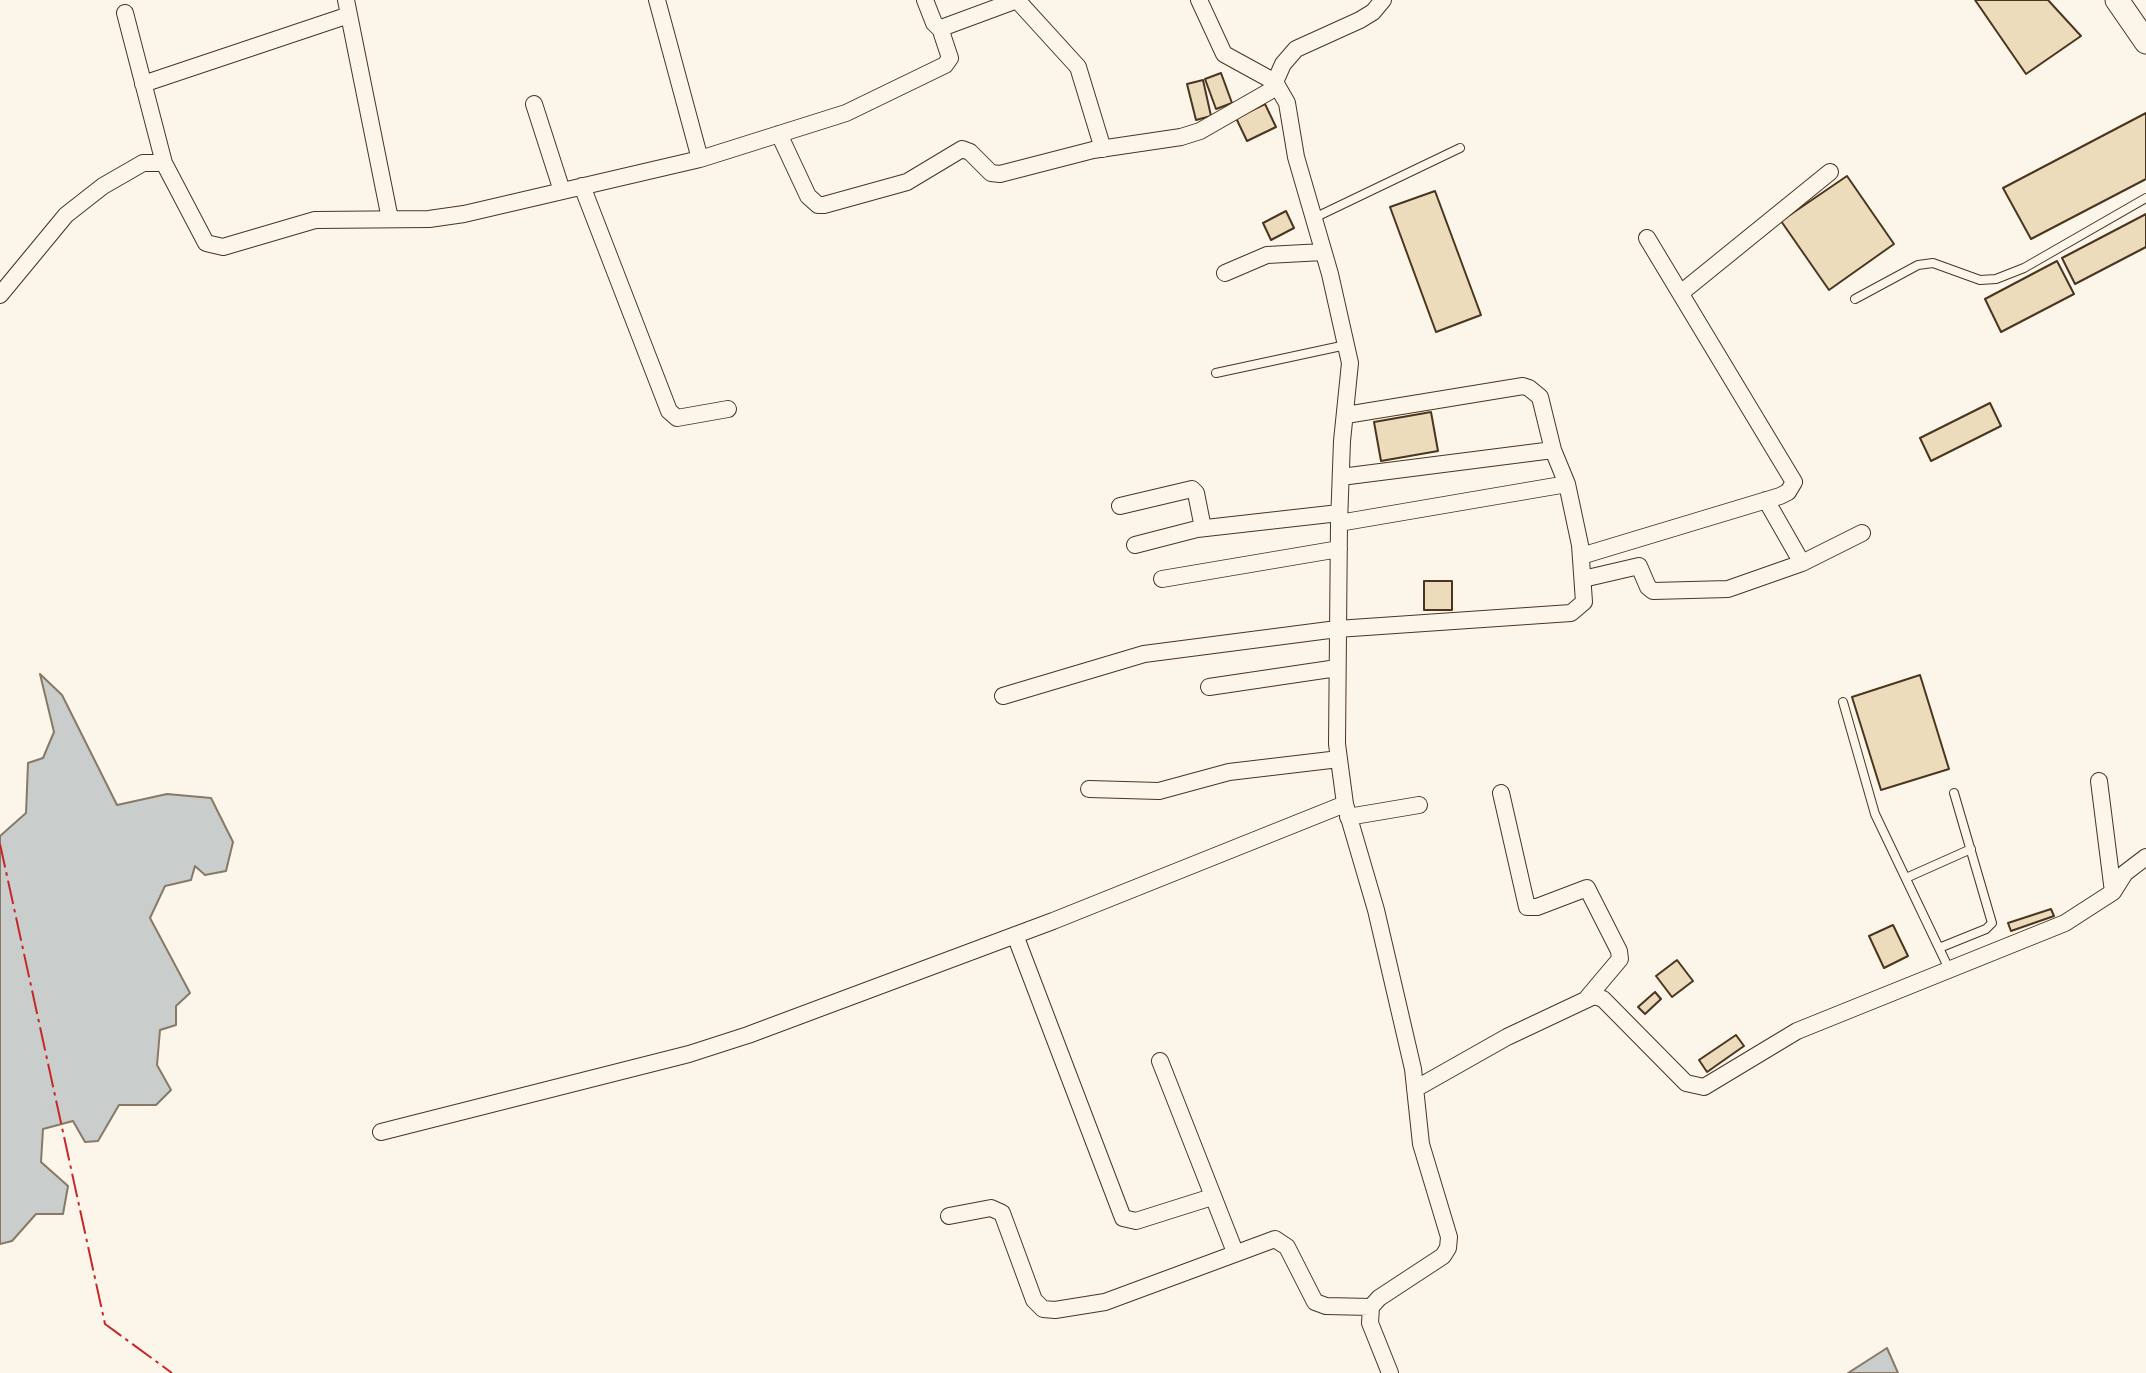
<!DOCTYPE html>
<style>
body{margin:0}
canvas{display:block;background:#fbf6e9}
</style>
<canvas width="2146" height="1373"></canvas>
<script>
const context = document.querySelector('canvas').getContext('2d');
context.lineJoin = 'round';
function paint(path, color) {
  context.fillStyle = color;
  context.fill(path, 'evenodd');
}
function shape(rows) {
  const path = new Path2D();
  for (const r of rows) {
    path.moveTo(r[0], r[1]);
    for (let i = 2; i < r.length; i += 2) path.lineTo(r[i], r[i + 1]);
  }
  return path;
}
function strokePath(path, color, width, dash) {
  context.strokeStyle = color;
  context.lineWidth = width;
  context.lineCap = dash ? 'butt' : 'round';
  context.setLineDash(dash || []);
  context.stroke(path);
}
const water = shape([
 [40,674,62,695,117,805,167,794,211,798,233,842,226,871,205,875,195,866,191,880,165,886,150,918,190,993,176,1006,176,1025,160,1030,157,1065,171,1090,156,1105,119,1105,98,1141,85,1142,73,1121,43,1129,41,1162,68,1186,63,1214,36,1214,12,1241,0,1244,0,836,26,813,28,763,43,758,54,732,40,674],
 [1887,1348,1898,1373,1848,1373,1887,1348]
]);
const building = shape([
 [1975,0,2048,0,2081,36,2026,74,1975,0],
 [1221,73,1232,103,1216,109,1205,79,1221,73],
 [1203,80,1211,116,1196,120,1187,84,1203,80],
 [1265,104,1276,127,1247,141,1236,118,1265,104],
 [2146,113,2146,179,2031,239,2003,188,2146,113],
 [1847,176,1894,244,1829,290,1781,221,1847,176],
 [1435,191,1481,315,1436,332,1390,207,1435,191],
 [1286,211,1294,228,1271,240,1263,223,1286,211],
 [2146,214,2146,247,2075,284,2062,258,2146,214],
 [2057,261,2074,294,2001,332,1985,299,2057,261],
 [1990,403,2001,426,1931,461,1920,438,1990,403],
 [1431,412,1438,451,1381,461,1374,422,1431,412],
 [1424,581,1452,581,1452,610,1424,610,1424,581],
 [1920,675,1949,769,1881,790,1852,697,1920,675],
 [2051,909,2054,916,2011,931,2008,923,2051,909],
 [1893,925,1908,956,1884,968,1869,936,1893,925],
 [1677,960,1693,981,1672,997,1656,976,1677,960],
 [1655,992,1661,999,1645,1014,1638,1007,1655,992],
 [1736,1035,1744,1046,1707,1072,1699,1060,1736,1035]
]);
const lane = shape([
 [1314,218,1460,148],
 [1855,299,1918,265,1933,263,1980,280,1996,279,2024,268,2146,198],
 [1216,373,1346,345],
 [1843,702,1875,814,1949,969],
 [1906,878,1971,849],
 [1939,948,1986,929,1992,923,1954,793]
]);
const street = shape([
 [346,0,390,219],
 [925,0,934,23,942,31],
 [1199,0,1224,54,1275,82,1287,103,1296,157,1330,274,1350,363,1342,441,1339,523,1337,744,1345,804,1376,910,1413,1069,1421,1144,1449,1237,1448,1248,1443,1256,1379,1298,1371,1307,1370,1323,1390,1373],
 [125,13,164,163],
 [1275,82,1283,64,1296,49,1360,20,1373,12,1383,0],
 [143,84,349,15],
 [534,104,562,191],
 [779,134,808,196,818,205,824,205,907,182,962,149,970,152,991,173,1000,174,1093,150,1181,137,1200,131,1277,87],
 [700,159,846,113,945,65,950,58,942,34,944,27,1017,0,1078,67,1103,149],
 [582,186,669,411,677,418,728,409],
 [1225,273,1267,255,1323,252],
 [1682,292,1830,172],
 [0,295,66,215,103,186,143,163,164,163,206,243,223,247,315,220,429,219,464,214,700,159,657,0],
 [1341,477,1553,450],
 [1766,500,1802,563],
 [1120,506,1192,489,1196,493,1203,528],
 [1339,523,1567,484,1553,450,1540,397,1529,388,1523,386,1346,415],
 [1135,545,1197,529,1339,513],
 [1581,556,1780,496,1788,492,1794,482,1647,238],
 [1162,579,1339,549],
 [1583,579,1639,566,1648,587,1653,591,1728,589,1802,563,1862,533],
 [1209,687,1337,668],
 [1003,696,1144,654,1337,629,1571,613,1584,602,1580,545,1567,484],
 [2099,781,2113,892],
 [1089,789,1159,791,1229,772,1339,759],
 [1501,793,1527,907,1537,907,1587,888,1619,951,1620,959,1588,997],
 [1348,817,1419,805],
 [1015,935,1123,1218,1136,1221,1212,1197],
 [1160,1061,1235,1252],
 [1415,1089,1507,1037,1594,996,1603,999,1686,1083,1704,1087,1797,1031,2065,923,2113,892,2125,873,2146,857],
 [381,1132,689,1054,748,1035,1053,921,1345,804],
 [949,1216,991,1208,1002,1213,1034,1300,1043,1309,1055,1310,1105,1302,1275,1239,1287,1247,1315,1302,1326,1306,1371,1307]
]);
const secondary = shape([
 [2117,0,2146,42]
]);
const power = shape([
 [0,844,105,1324,172,1373]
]);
paint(water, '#c9cecd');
strokePath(water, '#887966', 2);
paint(building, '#ecdcbc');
strokePath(building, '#4a3520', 2);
strokePath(lane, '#4a3520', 10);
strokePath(street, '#4a3520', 18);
strokePath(secondary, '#4a3520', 25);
strokePath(lane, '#fbf6e9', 8);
strokePath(street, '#fbf6e9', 16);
strokePath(secondary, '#fbf6e9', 23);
strokePath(power, '#c62828', 2, [24, 5, 3.5, 5]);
</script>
